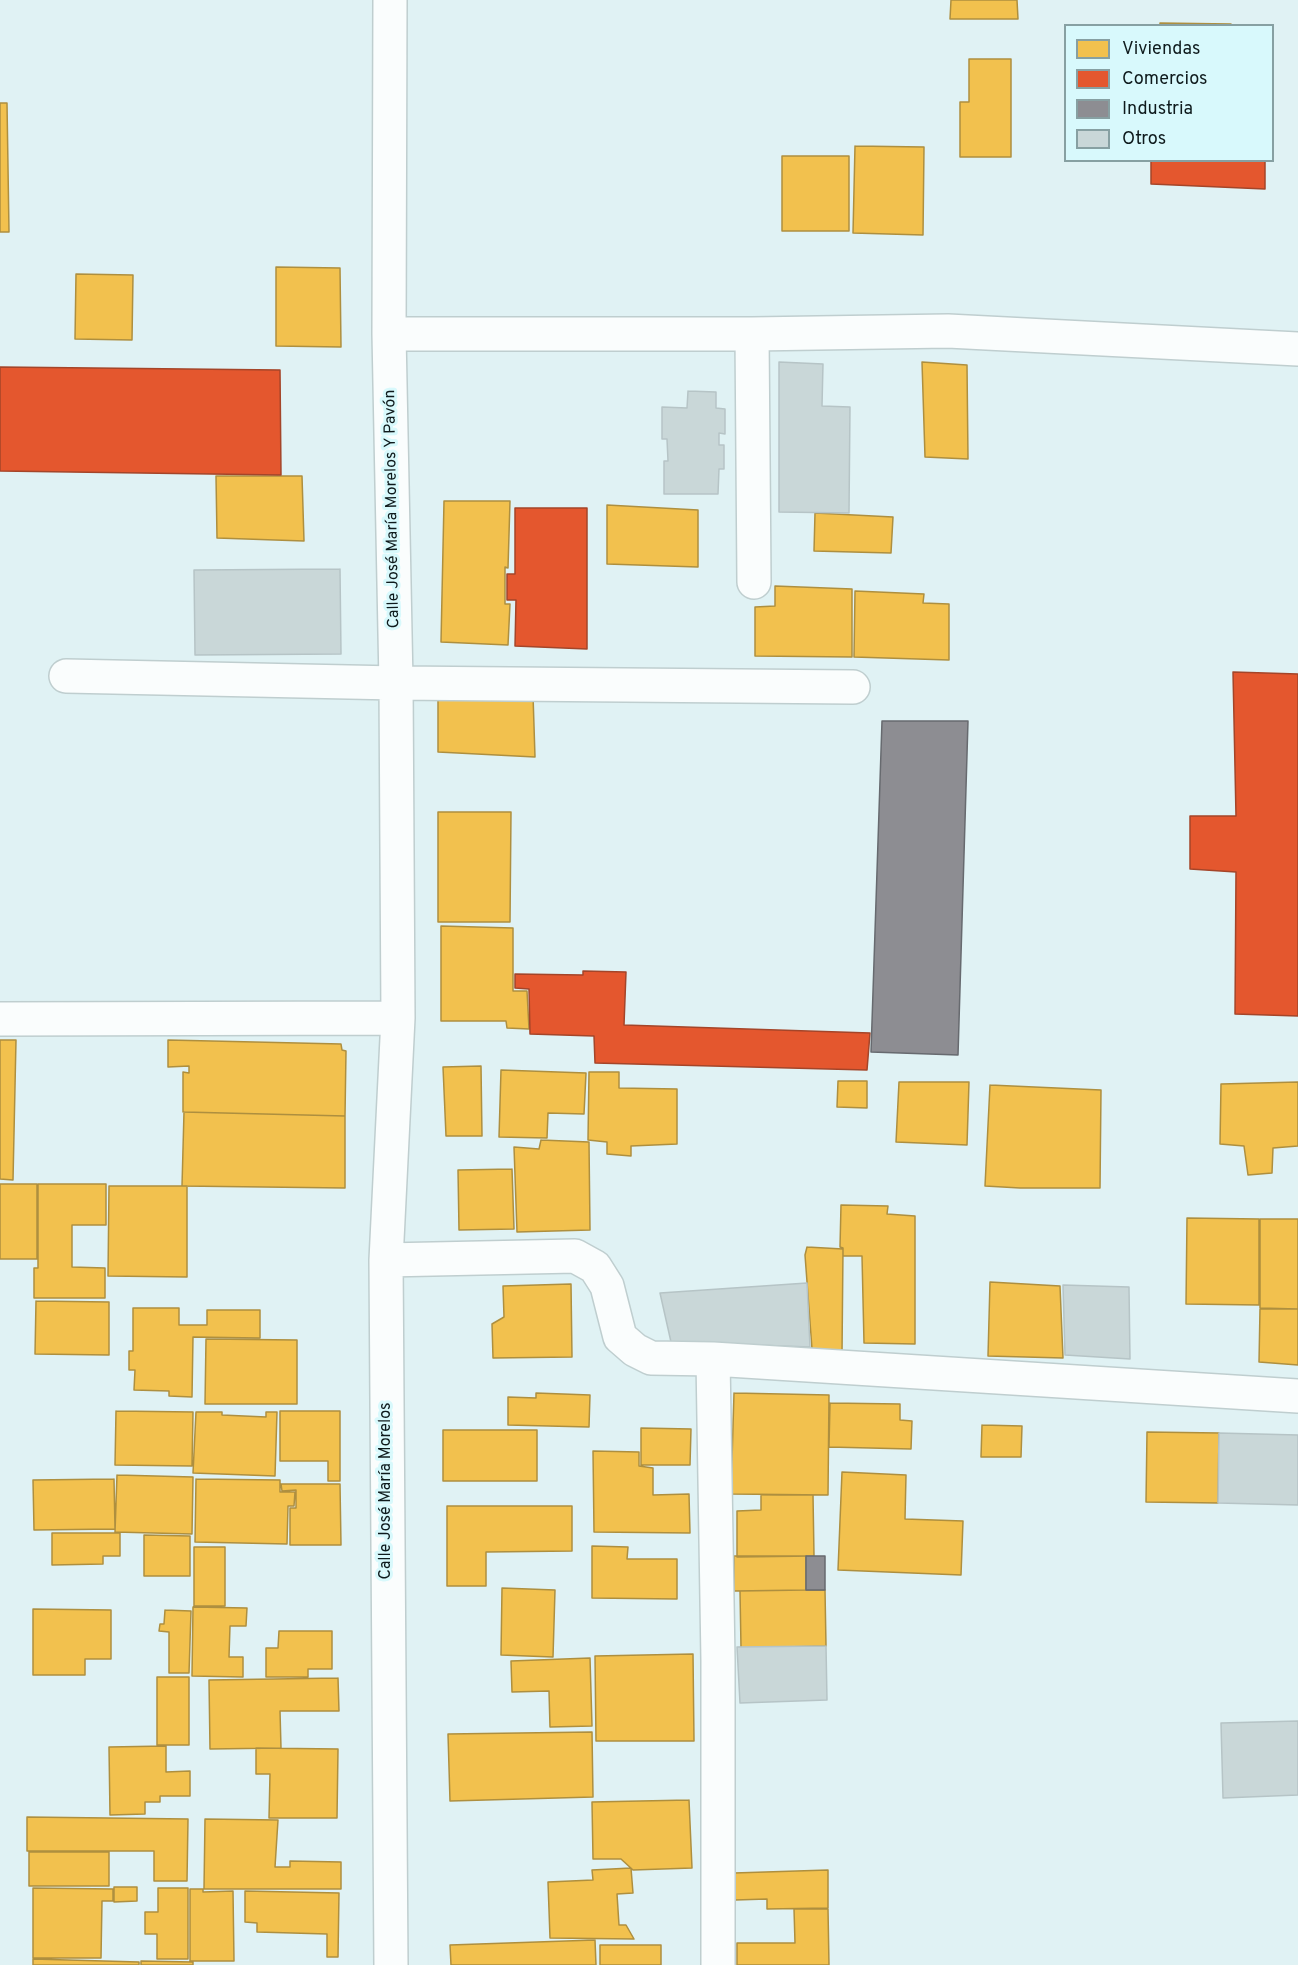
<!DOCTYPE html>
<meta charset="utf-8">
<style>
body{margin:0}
#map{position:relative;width:1298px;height:1965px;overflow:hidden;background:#e0f2f4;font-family:Overpass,sans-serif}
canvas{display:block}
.legend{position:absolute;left:1064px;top:24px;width:210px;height:138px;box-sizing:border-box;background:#d8f9fc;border:2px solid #87a0a2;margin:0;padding:8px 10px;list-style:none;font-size:18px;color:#0e1a1c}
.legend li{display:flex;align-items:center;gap:12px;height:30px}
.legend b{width:30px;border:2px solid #87a0a2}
</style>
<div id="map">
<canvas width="1298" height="1965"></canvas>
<ul class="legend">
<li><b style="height:16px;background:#f2c14e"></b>Viviendas</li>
<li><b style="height:16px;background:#e4572e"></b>Comercios</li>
<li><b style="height:16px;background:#8d8d92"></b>Industria</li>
<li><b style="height:16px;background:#c9d7d8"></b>Otros</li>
</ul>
</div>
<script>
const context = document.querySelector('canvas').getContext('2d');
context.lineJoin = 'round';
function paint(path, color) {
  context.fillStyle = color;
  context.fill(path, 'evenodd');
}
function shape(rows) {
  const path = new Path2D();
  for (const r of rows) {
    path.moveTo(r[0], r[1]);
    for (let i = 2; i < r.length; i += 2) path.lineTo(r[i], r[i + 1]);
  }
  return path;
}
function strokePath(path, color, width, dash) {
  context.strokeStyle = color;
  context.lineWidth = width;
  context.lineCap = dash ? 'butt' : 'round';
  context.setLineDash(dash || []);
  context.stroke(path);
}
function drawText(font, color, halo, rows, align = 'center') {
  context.font = font + ' Overpass,sans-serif';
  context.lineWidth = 6;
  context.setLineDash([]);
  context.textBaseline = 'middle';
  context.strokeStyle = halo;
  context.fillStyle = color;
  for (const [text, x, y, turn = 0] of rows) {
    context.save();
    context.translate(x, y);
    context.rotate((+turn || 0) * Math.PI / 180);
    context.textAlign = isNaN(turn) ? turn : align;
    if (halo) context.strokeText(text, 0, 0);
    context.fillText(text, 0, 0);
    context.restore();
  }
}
const homes = shape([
 [951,0,1017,0,1018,19,950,19,951,0],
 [1160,23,1231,24,1231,26,1160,26,1160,23],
 [969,59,1011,59,1011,157,960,157,960,102,969,102,969,59],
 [0,103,7,103,9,232,0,232,0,103],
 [855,146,924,147,923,235,853,233,855,146],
 [782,156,849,156,849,231,782,231,782,156],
 [276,267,340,268,341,347,276,346,276,267],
 [76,274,133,275,132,340,75,339,76,274],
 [922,362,967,365,968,459,925,457,922,362],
 [216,476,302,476,304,541,217,538,216,476],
 [444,501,510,501,508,568,505,567,505,604,510,604,508,645,441,642,444,501],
 [607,505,698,510,698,567,607,564,607,505],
 [815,513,893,517,891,553,814,551,815,513],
 [775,586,852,589,852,657,755,656,755,607,775,606,775,586],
 [855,591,924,594,923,603,949,604,949,660,854,657,855,591],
 [438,695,533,695,535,757,438,752,438,695],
 [438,812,511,812,510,922,438,922,438,812],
 [441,926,513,928,513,991,527,991,529,1029,507,1028,506,1021,441,1021,441,926],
 [0,1040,16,1040,13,1180,0,1179,0,1040],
 [168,1040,341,1044,342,1050,346,1051,345,1116,183,1112,183,1072,189,1073,189,1066,168,1067,168,1040],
 [481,1066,482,1136,446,1136,443,1067,481,1066],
 [501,1070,586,1073,584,1114,548,1113,547,1138,499,1137,501,1070],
 [589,1072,619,1072,619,1088,677,1089,677,1144,631,1146,631,1156,607,1154,607,1142,588,1140,589,1072],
 [838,1081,867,1081,867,1108,837,1107,838,1081],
 [899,1082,969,1082,967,1145,896,1142,899,1082],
 [1298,1082,1298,1146,1273,1148,1272,1173,1248,1175,1244,1146,1220,1144,1221,1084,1298,1082],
 [990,1085,1101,1090,1100,1188,1020,1188,985,1186,990,1085],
 [184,1112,345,1116,345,1188,182,1186,184,1112],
 [541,1140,589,1142,590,1230,517,1232,514,1147,539,1149,541,1140],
 [512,1169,514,1229,459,1230,458,1170,512,1169],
 [0,1184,37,1184,37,1259,0,1259,0,1184],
 [38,1184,106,1184,106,1225,72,1225,72,1267,105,1268,105,1298,34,1298,34,1268,38,1268,38,1184],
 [109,1186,187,1186,187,1277,108,1276,109,1186],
 [841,1205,888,1206,887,1214,915,1216,915,1344,864,1343,862,1256,843,1256,843,1248,840,1247,841,1205],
 [1187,1218,1259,1219,1259,1305,1186,1304,1187,1218],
 [1260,1219,1298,1219,1298,1309,1260,1308,1260,1219],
 [807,1247,843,1249,842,1354,812,1349,805,1255,807,1247],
 [990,1282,1060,1286,1063,1358,988,1356,990,1282],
 [571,1284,572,1357,493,1358,492,1324,504,1317,503,1286,571,1284],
 [36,1301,109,1302,109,1355,35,1354,36,1301],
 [133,1308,179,1308,179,1325,207,1325,207,1310,260,1310,260,1338,193,1337,192,1397,169,1396,169,1391,134,1390,135,1370,129,1370,129,1351,133,1351,133,1308],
 [1260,1309,1298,1309,1298,1365,1259,1362,1260,1309],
 [206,1339,297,1340,297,1404,205,1404,206,1339],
 [536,1393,590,1395,589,1427,508,1425,508,1397,536,1398,536,1393],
 [734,1393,829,1395,828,1495,731,1494,734,1393],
 [830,1403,900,1404,900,1420,912,1421,911,1449,829,1447,830,1403],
 [116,1411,193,1412,192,1466,115,1465,116,1411],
 [280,1411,340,1411,340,1481,328,1481,328,1461,280,1461,280,1411],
 [196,1412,222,1412,222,1415,266,1417,266,1412,277,1412,275,1476,193,1473,196,1412],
 [982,1425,1022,1426,1021,1457,981,1457,982,1425],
 [641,1428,691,1429,690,1465,641,1465,641,1428],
 [443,1430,537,1430,537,1481,443,1481,443,1430],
 [1147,1432,1219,1433,1218,1503,1146,1502,1147,1432],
 [593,1451,639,1452,639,1466,653,1468,653,1495,689,1494,690,1533,594,1532,593,1451],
 [842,1472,906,1475,905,1519,963,1521,961,1575,838,1570,842,1472],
 [117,1475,193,1477,192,1534,115,1532,117,1475],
 [114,1479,115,1529,34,1530,33,1480,114,1479],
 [196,1479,280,1480,280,1492,295,1492,294,1506,288,1506,287,1544,195,1542,196,1479],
 [281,1484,340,1484,341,1545,290,1545,290,1508,296,1508,296,1490,282,1491,281,1484],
 [761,1495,813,1495,814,1556,737,1557,737,1511,761,1510,761,1495],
 [447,1506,572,1506,572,1551,486,1552,486,1586,447,1586,447,1506],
 [52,1533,120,1533,120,1556,103,1556,103,1564,52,1565,52,1533],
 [144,1535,190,1536,190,1576,144,1576,144,1535],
 [592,1546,628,1547,627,1559,677,1559,677,1599,592,1598,592,1546],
 [194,1547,225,1547,225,1606,194,1606,194,1547],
 [734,1556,806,1556,806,1590,734,1591,734,1556],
 [502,1588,555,1590,553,1657,501,1655,502,1588],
 [806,1590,825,1590,826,1646,741,1648,740,1591,806,1590],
 [193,1607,247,1608,246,1626,230,1626,229,1657,243,1657,243,1677,192,1676,193,1607],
 [33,1609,111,1610,111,1659,85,1659,85,1675,33,1675,33,1609],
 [165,1610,191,1611,189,1673,169,1673,169,1632,159,1631,160,1624,164,1624,165,1610],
 [279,1631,332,1631,332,1669,308,1669,308,1677,266,1677,266,1648,278,1648,279,1631],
 [693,1654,694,1741,596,1741,595,1656,693,1654],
 [590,1658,592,1726,550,1727,549,1691,512,1692,511,1661,590,1658],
 [157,1677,189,1677,189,1745,157,1745,157,1677],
 [338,1678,339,1711,280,1711,281,1748,210,1749,209,1680,338,1678],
 [592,1732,593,1797,450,1801,448,1734,592,1732],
 [166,1746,166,1772,190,1771,190,1796,160,1796,160,1802,145,1802,145,1814,110,1815,109,1747,166,1746],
 [256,1748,338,1749,337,1818,269,1818,270,1774,256,1774,256,1748],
 [689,1800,692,1868,633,1870,621,1859,593,1859,592,1802,689,1800],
 [27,1817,188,1819,187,1881,154,1881,154,1851,27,1851,27,1817],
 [205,1819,278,1820,275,1867,290,1867,290,1861,341,1862,341,1889,204,1889,205,1819],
 [29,1852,109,1852,109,1886,29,1886,29,1852],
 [631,1868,633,1893,617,1894,619,1925,626,1925,634,1939,550,1938,548,1882,593,1880,592,1870,631,1868],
 [828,1870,828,1908,767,1909,767,1899,735,1900,734,1873,828,1870],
 [114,1887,137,1887,137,1901,114,1902,114,1887],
 [33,1888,113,1889,113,1901,102,1901,101,1958,33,1958,33,1888],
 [158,1888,188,1888,188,1959,157,1959,157,1934,145,1934,145,1912,158,1912,158,1888],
 [190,1889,203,1889,203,1892,233,1891,234,1961,190,1961,190,1889],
 [245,1891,339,1893,338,1957,327,1957,327,1934,257,1932,257,1923,245,1922,245,1891],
 [794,1909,828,1909,829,1965,737,1965,737,1943,795,1943,794,1909],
 [595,1940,596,1965,451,1965,450,1945,595,1940],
 [600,1945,661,1945,661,1965,600,1965,600,1945],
 [33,1959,139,1962,139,1965,33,1965,33,1959],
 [141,1961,193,1962,193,1965,141,1965,141,1961]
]);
const shops = shape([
 [1151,160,1265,160,1265,189,1151,184,1151,160],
 [0,367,280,370,281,475,0,471,0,367],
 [515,508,587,508,587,649,515,646,516,600,507,600,507,574,515,574,515,508],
 [1233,672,1298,674,1298,1016,1235,1014,1236,872,1190,869,1190,816,1236,816,1233,672],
 [583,971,626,972,624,1025,870,1033,867,1070,595,1063,594,1036,530,1034,529,989,515,988,515,974,583,975,583,971]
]);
const industry = shape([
 [882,721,968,721,958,1055,871,1052,882,721],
 [806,1556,825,1556,825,1590,806,1590,806,1556]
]);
const building = shape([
 [779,362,823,364,822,406,850,407,849,513,779,512,779,362],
 [688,391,716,392,716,408,725,409,725,434,719,433,719,445,724,445,724,469,719,469,718,494,664,494,664,461,668,461,667,439,662,439,662,407,687,408,688,391],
 [340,569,341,654,195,655,194,570,340,569],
 [807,1283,810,1347,671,1342,660,1293,807,1283],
 [1063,1285,1129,1287,1130,1359,1065,1355,1063,1285],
 [1219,1433,1298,1435,1298,1505,1218,1503,1219,1433],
 [826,1646,827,1700,740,1703,737,1647,826,1646],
 [1298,1721,1298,1795,1223,1798,1221,1723,1298,1721]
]);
const minor = shape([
 [390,0,389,334,396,683,398,1018,386,1260,391,1965],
 [389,334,752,334,948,331,1298,349],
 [752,334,754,582],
 [66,676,396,683,853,687],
 [0,1019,398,1018],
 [386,1260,575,1256,595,1267,607,1286,620,1337,635,1350,651,1358,713,1359,1298,1396],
 [713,1359,718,1661,718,1965]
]);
const streetNames = [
 ["Calle José María Morelos Y Pavón",393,509,-91],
 ["Calle José María Morelos",387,1491,-90]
];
paint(homes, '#f2c14e');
strokePath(homes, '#ae8f3f', 1.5);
paint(shops, '#e4572e');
strokePath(shops, '#a44529', 1.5);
paint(industry, '#8d8d92');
strokePath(industry, '#676a6f', 1.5);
paint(building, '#c9d7d8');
strokePath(building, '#b6c4c6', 1.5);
strokePath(minor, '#bfcecf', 36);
strokePath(minor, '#fafdfd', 33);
drawText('16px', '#0e1a1c', '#d8f9fc', streetNames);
</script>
